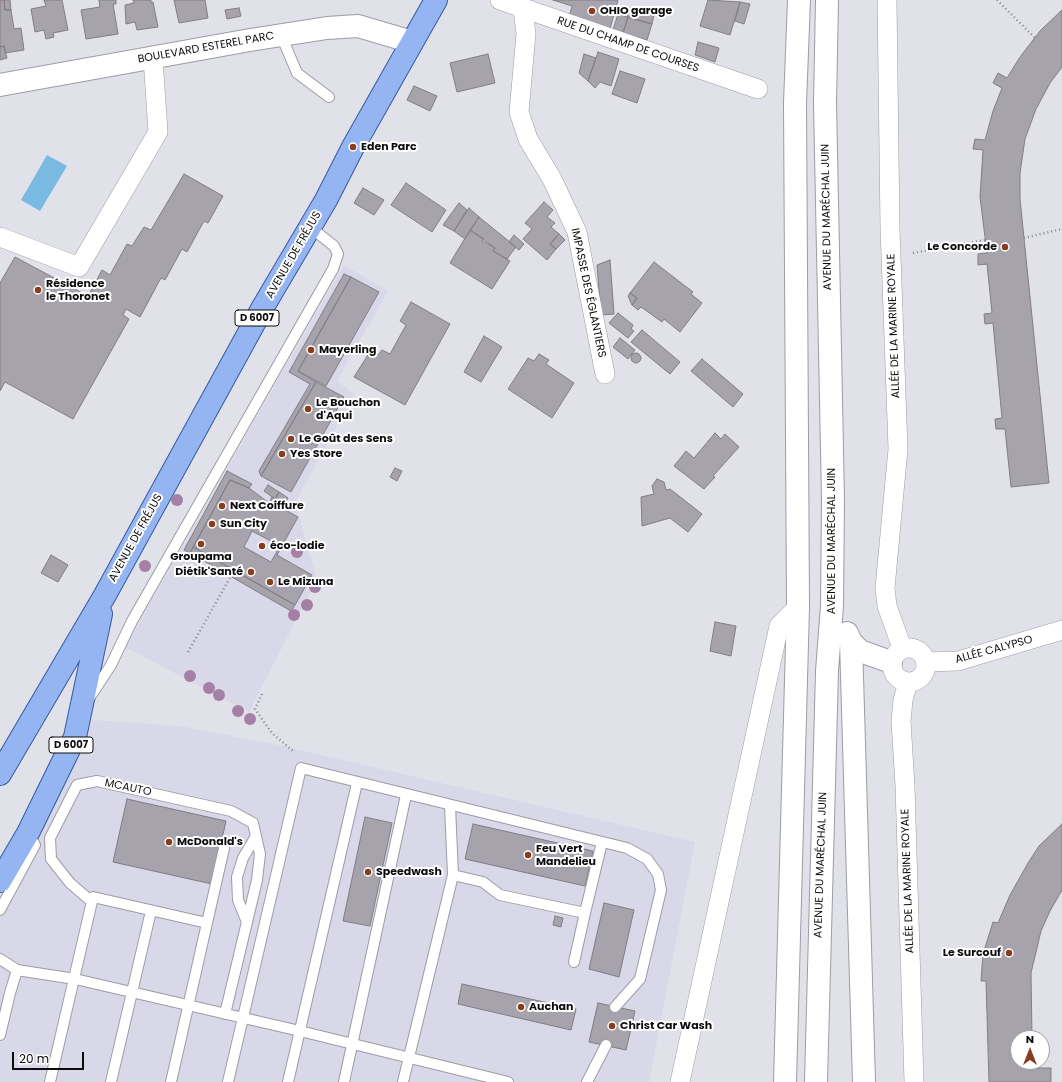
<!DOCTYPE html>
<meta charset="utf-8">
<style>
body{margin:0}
#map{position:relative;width:1062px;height:1082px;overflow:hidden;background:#e1e1ea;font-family:Poppins,sans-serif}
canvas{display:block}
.north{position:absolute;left:1010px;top:1030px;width:40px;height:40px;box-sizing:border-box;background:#fff;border:1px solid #9e9e9f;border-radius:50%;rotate:0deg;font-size:11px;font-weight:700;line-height:16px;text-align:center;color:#0c0c0f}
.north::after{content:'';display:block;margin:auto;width:14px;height:18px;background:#863e1e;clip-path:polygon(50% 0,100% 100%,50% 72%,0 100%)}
.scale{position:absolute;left:12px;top:1052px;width:72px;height:18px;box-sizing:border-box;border:2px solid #0c0c0f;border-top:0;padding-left:5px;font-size:12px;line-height:14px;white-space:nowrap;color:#0c0c0f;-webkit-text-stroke:3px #fff;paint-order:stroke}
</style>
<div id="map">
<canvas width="1062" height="1082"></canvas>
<div class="north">N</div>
<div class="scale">20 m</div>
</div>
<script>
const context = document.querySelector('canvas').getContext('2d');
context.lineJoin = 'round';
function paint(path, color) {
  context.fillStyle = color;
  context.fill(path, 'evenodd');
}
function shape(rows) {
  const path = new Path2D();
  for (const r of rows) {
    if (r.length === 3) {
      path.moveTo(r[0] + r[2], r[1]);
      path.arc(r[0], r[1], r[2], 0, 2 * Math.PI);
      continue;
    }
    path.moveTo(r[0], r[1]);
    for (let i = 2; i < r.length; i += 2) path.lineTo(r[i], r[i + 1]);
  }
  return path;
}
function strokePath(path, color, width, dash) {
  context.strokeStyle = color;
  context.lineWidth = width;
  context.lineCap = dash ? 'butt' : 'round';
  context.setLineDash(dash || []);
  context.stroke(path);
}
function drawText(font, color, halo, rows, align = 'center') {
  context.font = font + ' Poppins,sans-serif';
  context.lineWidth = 4;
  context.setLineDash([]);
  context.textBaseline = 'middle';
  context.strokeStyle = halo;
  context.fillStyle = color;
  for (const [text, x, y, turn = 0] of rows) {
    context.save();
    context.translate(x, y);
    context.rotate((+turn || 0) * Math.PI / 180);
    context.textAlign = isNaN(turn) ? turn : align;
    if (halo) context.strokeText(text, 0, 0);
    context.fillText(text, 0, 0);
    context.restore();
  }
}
const built = shape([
 [344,265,388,291,337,381,354,394,295,503,317,579,249,712,125,647],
 [93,720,180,726,278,745,695,842,649,1082,0,1082,0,898]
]);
const water = shape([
 [47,155,67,166,40,211,21,200]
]);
const building = shape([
 [0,0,4,0,5,10,11,10,14,29,21,28,24,50,5,53,4,46,0,47,0,0],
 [4,0,10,0,11,10,5,10,4,0],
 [44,0,62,0,68,30,53,33,54,37,46,39,44,30,35,32,31,9,46,6,44,0],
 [99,0,116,0,116,4,113,4,118,34,86,39,81,10,100,7,99,0],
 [133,0,151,0,151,3,153,2,158,27,137,30,135,22,126,24,125,5,134,3,133,0],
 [174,0,205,0,208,18,179,23,174,0],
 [553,0,618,0,610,29,569,17,572,6,553,0],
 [708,0,740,2,730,35,700,26,708,0],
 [740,2,750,4,744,24,735,21,740,2],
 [239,8,241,16,227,19,225,10,239,8],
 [629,8,654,15,652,24,627,17,629,8],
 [1062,10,1062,67,1050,83,1036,109,1025,139,1020,173,1020,199,1049,483,1011,487,1005,429,996,429,995,419,1002,418,993,323,985,324,984,314,992,313,987,264,978,265,978,254,987,253,980,197,983,150,973,149,975,139,985,140,993,111,1002,88,993,83,998,73,1007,78,1020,57,1040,31,1062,10],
 [618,14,628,17,623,33,613,30,618,14],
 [628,17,652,24,647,40,623,33,628,17],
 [698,42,719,48,715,62,695,55,698,42],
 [4,46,7,58,0,60,0,47,4,46],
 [598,52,619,59,611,86,600,82,595,88,588,81,598,52],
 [488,54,495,83,457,92,450,63,488,54],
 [584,54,596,58,588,81,579,73,584,54],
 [620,71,645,79,637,103,612,94,620,71],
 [414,86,437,96,430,111,407,100,414,86],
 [184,174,223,196,208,223,204,221,187,252,182,249,165,280,161,278,140,317,126,309,123,315,129,319,73,419,5,382,0,391,0,283,15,257,88,296,102,270,110,275,127,244,132,246,144,227,151,230,184,174],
 [406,183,446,210,432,232,391,205,406,183],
 [363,188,384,200,374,215,354,203,363,188],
 [544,202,553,210,547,217,555,223,551,227,559,234,550,244,556,249,547,260,523,239,532,229,525,223,544,202],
 [459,203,467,210,454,231,443,225,459,203],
 [469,208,479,217,465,239,454,231,469,208],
 [479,217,516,247,507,259,493,251,495,248,482,241,484,239,470,230,479,217],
 [470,230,495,248,493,251,510,261,492,289,450,263,470,230],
 [559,234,565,240,556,249,550,244,559,234],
 [514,235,524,244,519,250,509,242,514,235],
 [610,260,614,314,601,315,597,265,610,260],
 [654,262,693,292,691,294,702,303,680,332,664,319,662,322,641,307,638,310,632,305,637,298,630,293,654,262],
 [344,274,351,277,298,371,316,382,261,476,259,471,310,384,289,372,344,274],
 [351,277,379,292,326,386,298,371,351,277],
 [630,293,637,298,632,305,628,296,630,293],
 [411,302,450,324,405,405,354,377,371,350,378,355,382,350,390,354,406,325,400,321,411,302],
 [618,313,633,325,631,329,634,331,628,338,609,323,618,313],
 [642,330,680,362,670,374,631,342,642,330],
 [484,336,502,347,481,382,464,372,484,336],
 [620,338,635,350,628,359,613,347,620,338],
 [636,358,5],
 [539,354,549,360,546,364,574,383,552,418,508,389,528,358,534,361,539,354],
 [702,359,743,394,733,407,691,371,702,359],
 [316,382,344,397,291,492,261,476,316,382],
 [715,433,721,439,725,434,739,447,713,476,715,477,704,489,674,466,686,451,694,458,715,433],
 [395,468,402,471,397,481,390,477,395,468],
 [227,471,252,484,249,488,230,480,190,553,184,550,227,471],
 [657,479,664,482,666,490,670,489,702,514,688,532,670,518,642,526,641,497,654,494,652,486,657,479],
 [230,480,249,488,269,503,272,497,275,499,279,492,288,498,282,508,298,517,277,555,312,575,295,605,193,547,230,480],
 [268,485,279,492,275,499,264,491,268,485],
 [252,531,280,546,271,562,244,547,252,531],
 [193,547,295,605,291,611,190,553,193,547],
 [51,555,68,565,58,582,41,573,51,555],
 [715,622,736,626,731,656,710,651,715,622],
 [127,799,226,821,212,884,113,862,127,799],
 [365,817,392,823,370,926,343,921,365,817],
 [473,824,593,851,585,886,465,859,473,824],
 [1062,824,1062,890,1050,911,1041,931,1031,973,1032,1038,1018,1038,1018,1062,1036,1062,1036,1068,1051,1068,1051,1082,989,1082,986,981,981,981,983,954,993,922,998,923,1010,895,1028,863,1039,846,1062,824],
 [604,903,634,910,619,977,589,969,604,903],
 [555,916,563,918,561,927,553,925,555,916],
 [462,984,576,1009,571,1030,458,1004,462,984],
 [598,1003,635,1011,626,1050,589,1042,598,1003]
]);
const path = shape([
 [997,0,1035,38],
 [1024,238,1062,229],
 [913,253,985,240],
 [188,652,231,576],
 [262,694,255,709,272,733,294,752]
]);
const service = shape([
 [281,35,297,73,329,97],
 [90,697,111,665,132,621,333,269,338,254,334,246,310,227],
 [453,875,483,882,500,895,585,913,574,962],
 [92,902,70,883,51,859,50,838,77,785,97,781,231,811,253,823,260,854,257,880,225,1014],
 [0,910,35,845,28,833],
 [585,913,602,842],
 [247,922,238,900,237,877,243,858,256,836],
 [207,923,225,844],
 [0,959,17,970],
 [0,1035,10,993,17,970,75,979,300,1031,492,1078,498,1082],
 [492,1078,508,1082],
 [50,1082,93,897,207,923,171,1082],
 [111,1082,151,911],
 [228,1082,301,768,627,848,647,859,658,874,661,890,640,979,615,1007],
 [288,1082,357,783],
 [344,1082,406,795],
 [403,1082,453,875,450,806],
 [587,1082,606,1045]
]);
const minor = shape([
 [500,0,758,89],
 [887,0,890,228,898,449,885,588,887,606,902,648],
 [523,10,526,34,519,112,528,139,552,179,577,232,605,374],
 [0,237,79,267,158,132,153,58],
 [909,665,17],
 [926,662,958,661,1062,630],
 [908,682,903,700,901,721,905,786,914,1082],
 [680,1082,779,626,798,607]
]);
const tertiary = shape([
 [0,85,250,40,327,28,358,26,412,42]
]);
const secondary = shape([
 [847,633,851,642,860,651,891,662],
 [851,642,864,1082],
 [785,1082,798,607,795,103,799,0],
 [816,1082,827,671,832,606,833,499,825,103,827,0]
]);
const primary = shape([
 [0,774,105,595,263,307,326,200,353,147,436,0],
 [0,881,28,833,75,737,101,614]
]);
const trees = [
 [177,500],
 [297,552],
 [145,566],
 [315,587],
 [307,605],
 [294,615],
 [190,676],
 [209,688],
 [219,695],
 [238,711],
 [250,719]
];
const markers = [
 [592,11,4,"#863e1e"],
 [353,147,4,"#863e1e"],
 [1005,247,4,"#863e1e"],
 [38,290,4,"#863e1e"],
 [311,350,4,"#863e1e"],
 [308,409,4,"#863e1e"],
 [291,439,4,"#863e1e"],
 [282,454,4,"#863e1e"],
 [222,506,4,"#863e1e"],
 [212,524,4,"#863e1e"],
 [201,544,4,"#863e1e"],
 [262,546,4,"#863e1e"],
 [251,572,4,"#863e1e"],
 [270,582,4,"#863e1e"],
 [169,842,4,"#863e1e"],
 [528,855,4,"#863e1e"],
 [368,872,4,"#863e1e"],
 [1009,953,4,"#863e1e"],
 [521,1007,4,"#863e1e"],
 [612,1026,4,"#863e1e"]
];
const shields = [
 [257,318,44],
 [71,745,44]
];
const shieldNames = [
 ["D 6007",257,318],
 ["D 6007",71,745]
];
const poiNames = [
 ["OHIO garage",600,11],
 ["Eden Parc",361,147],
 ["Le Concorde",997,247,"right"],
 ["Résidence",46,284],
 ["le Thoronet",46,297],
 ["Mayerling",319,350],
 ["Le Bouchon",316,403],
 ["d'Aqui",316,416],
 ["Le Goût des Sens",299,439],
 ["Yes Store",290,454],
 ["Next Coiffure",230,506],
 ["Sun City",220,524],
 ["éco-lodie",270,546],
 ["Groupama",201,557,"center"],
 ["Diétik'Santé",243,572,"right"],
 ["Le Mizuna",278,582],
 ["McDonald's",177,842],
 ["Feu Vert",536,849],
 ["Mandelieu",536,862],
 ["Speedwash",376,872],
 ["Le Surcouf",1001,953,"right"],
 ["Auchan",529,1007],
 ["Christ Car Wash",620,1026]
];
const streetNames = [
 ["RUE DU CHAMP DE COURSES",628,45,19],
 ["BOULEVARD ESTEREL PARC",206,48,-10],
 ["AVENUE DU MARÉCHAL JUIN",827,217,-91],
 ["AVENUE DE FRÉJUS",294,255,-60],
 ["IMPASSE DES ÉGLANTIERS",588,293,78],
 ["ALLÉE DE LA MARINE ROYALE",894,326,-92],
 ["AVENUE DE FRÉJUS",136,538,-61],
 ["AVENUE DU MARÉCHAL JUIN",832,541,-90],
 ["ALLÉE CALYPSO",994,650,-15],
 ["MCAUTO",128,788,12],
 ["AVENUE DU MARÉCHAL JUIN",821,865,-88],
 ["ALLÉE DE LA MARINE ROYALE",908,881,-92]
];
paint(built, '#d8d8e9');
paint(water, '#7ab9e2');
paint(building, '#a7a3ac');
strokePath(building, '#827d85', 1);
strokePath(service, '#9c9ca5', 12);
strokePath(minor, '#9c9ca5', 20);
strokePath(tertiary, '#9c9ca5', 24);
strokePath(secondary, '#9c9ca5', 24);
strokePath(primary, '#365a9d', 24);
strokePath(path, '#88888e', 2.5, [1, 3]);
strokePath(service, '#fff', 10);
strokePath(minor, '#fff', 19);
strokePath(tertiary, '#fff', 22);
strokePath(secondary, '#fff', 22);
strokePath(primary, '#94b5f2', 22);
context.fillStyle = '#a480a4';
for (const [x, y] of trees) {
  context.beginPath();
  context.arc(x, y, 6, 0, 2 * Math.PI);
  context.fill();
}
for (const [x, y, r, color] of markers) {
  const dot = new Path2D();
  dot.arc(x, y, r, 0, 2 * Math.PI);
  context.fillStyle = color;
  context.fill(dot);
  strokePath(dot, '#fff', 1.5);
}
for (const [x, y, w] of shields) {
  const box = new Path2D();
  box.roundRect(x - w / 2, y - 8, w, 16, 3);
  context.fillStyle = '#fff';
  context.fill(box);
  strokePath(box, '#0c0c0f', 1);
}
drawText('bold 10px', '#0c0c0f', null, shieldNames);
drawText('bold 11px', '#0c0c0f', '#fff', poiNames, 'left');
drawText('11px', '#0c0c0f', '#fff', streetNames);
</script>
